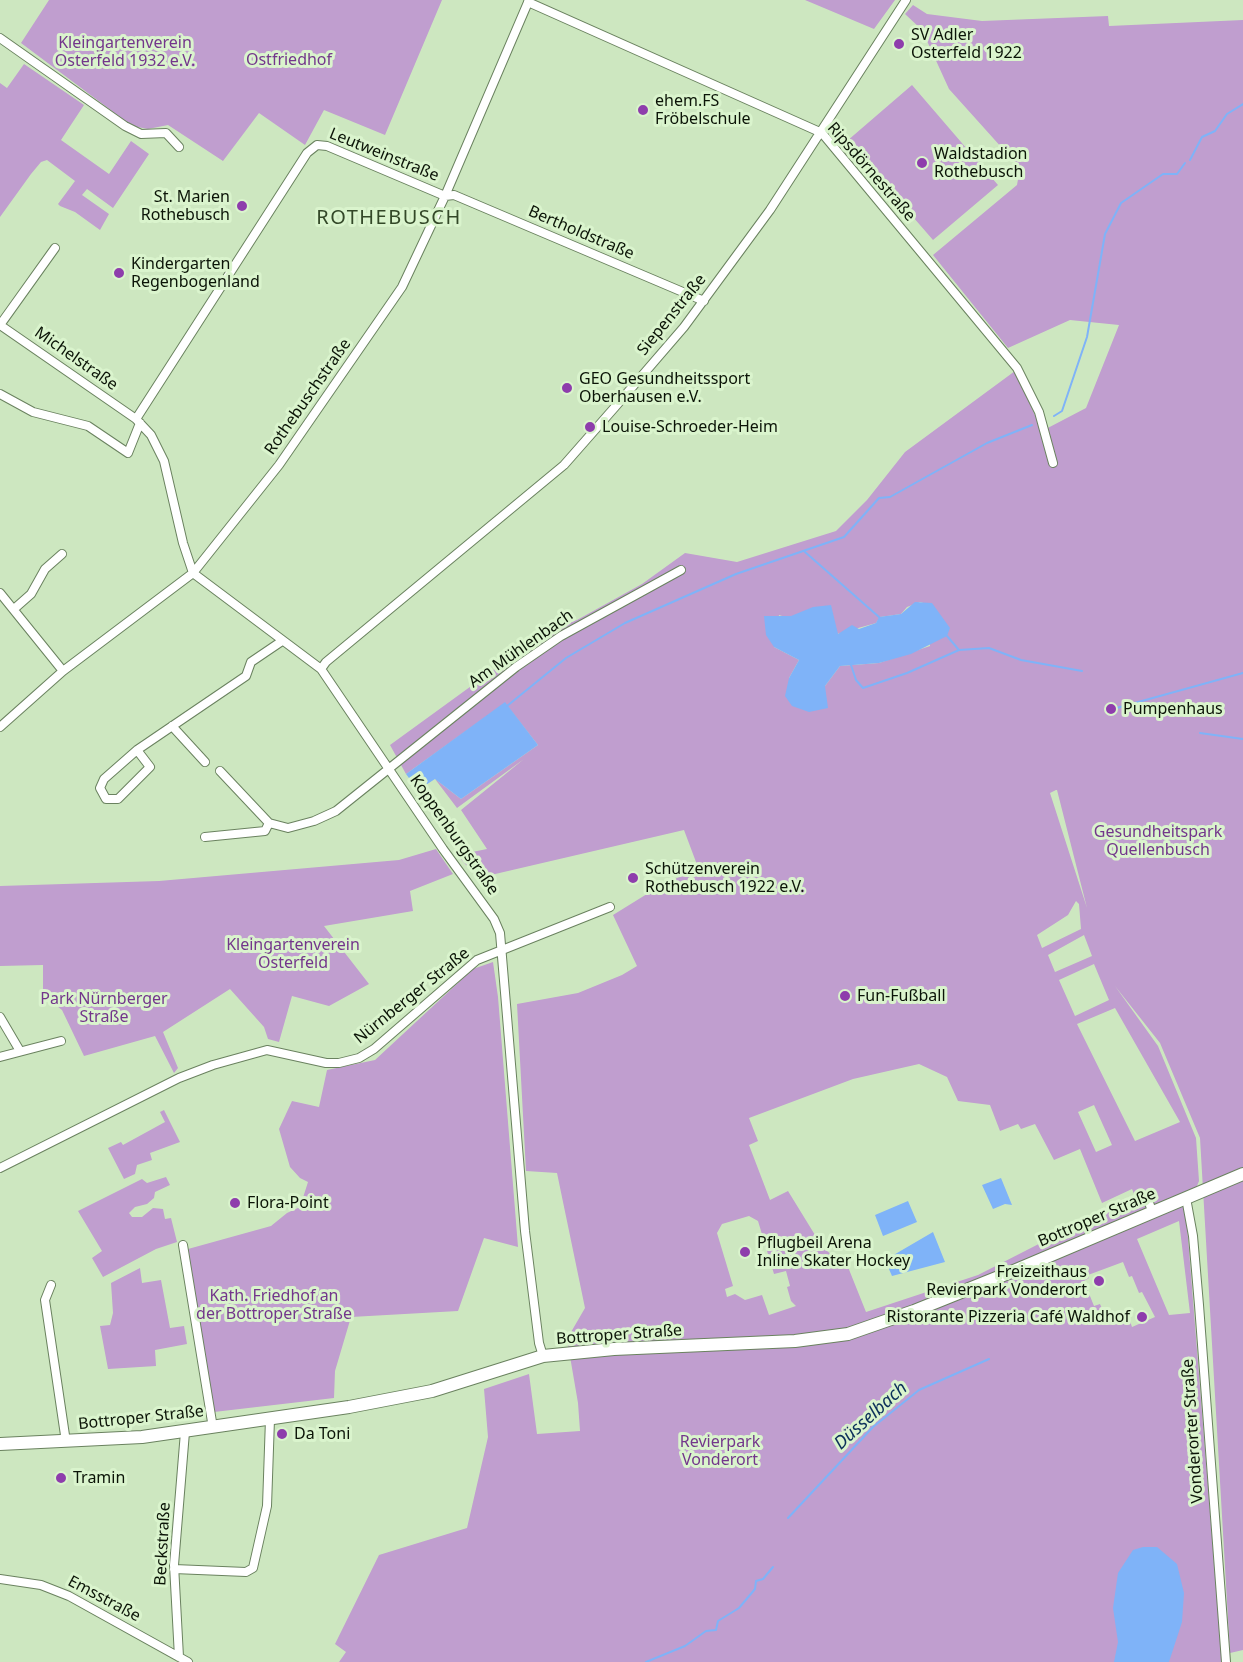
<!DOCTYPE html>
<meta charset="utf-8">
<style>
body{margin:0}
canvas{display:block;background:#cde7c0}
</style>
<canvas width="1243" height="1662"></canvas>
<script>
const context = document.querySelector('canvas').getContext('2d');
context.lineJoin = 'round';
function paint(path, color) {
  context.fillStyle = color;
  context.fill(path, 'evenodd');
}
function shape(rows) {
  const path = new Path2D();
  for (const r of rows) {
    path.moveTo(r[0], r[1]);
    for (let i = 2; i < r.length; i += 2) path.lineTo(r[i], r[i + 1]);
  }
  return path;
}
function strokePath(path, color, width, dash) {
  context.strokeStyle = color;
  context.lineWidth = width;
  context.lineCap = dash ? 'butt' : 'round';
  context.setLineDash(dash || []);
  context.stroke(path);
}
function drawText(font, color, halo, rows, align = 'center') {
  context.font = font + ' "Noto Sans",sans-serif';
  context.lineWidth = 6;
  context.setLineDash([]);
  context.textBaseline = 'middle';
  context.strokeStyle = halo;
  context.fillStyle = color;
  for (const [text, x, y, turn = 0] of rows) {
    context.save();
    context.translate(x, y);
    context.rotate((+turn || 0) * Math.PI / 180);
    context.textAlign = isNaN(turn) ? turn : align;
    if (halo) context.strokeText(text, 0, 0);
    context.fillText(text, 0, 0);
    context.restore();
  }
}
const green = shape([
 [49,0,442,0,385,135,324,110,305,145,259,113,223,161,168,125,148,129,132,126,21,43],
 [805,0,895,0,874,29],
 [913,5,927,14,982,21,1108,16,1109,26,1243,20,1243,1650,1230,1653,1200,1138,1160,1043,1115,986,1158,1046,1196,1138,1199,1181,1186,1213,1222,1662,339,1662,346,1652,335,1644,379,1555,467,1528,488,1437,484,1389,529,1374,537,1434,580,1431,578,1403,567,1339,585,1308,557,1173,526,1171,517,1004,578,993,622,975,637,966,613,915,655,889,655,886,699,870,684,830,478,878,457,855,487,849,461,810,524,759,457,808,435,779,461,799,538,745,505,703,406,774,390,745,547,631,577,620,642,584,685,553,737,562,836,531,867,500,905,452,1015,371,1042,431,1086,408,1119,325,1070,320,1008,348,933,255,1017,185,1020,168,949,89,922,30,905,14],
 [920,602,927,604,930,646,879,663,840,666,825,686,789,678,799,660,774,647,779,615,837,634,876,623,880,617,901,614,907,607],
 [1056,790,1057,790,1087,908,1050,793],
 [1076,901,1079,904,1081,929,1042,948,1037,935,1068,915],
 [1084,935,1092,956,1055,972,1048,955],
 [1094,964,1109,1000,1075,1016,1059,980],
 [1115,1008,1180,1122,1135,1141,1077,1024],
 [919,1064,947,1077,958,1101,990,1105,1000,1131,1018,1124,1021,1129,1035,1124,1054,1160,1080,1149,1102,1203,1132,1189,1137,1201,1074,1226,978,1275,866,1312,848,1267,823,1248,788,1191,770,1200,749,1145,758,1141,749,1118,853,1079],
 [1094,1105,1112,1145,1096,1152,1078,1112],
 [749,1216,758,1221,774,1274,786,1271,790,1286,787,1287,791,1301,796,1306,769,1315,762,1295,745,1300,735,1294,727,1297,725,1289,733,1286,717,1233,722,1224],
 [1179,1221,1190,1313,1169,1315,1137,1239],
 [1123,1262,1129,1277,1132,1276,1139,1293,1142,1292,1155,1317,1132,1327,1130,1321,1119,1325,1114,1314,1106,1318,1100,1304,1094,1306,1084,1281,1089,1278,1088,1275],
 [24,64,84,105,61,140,109,174,131,141,149,154,113,208,87,189,82,195,109,214,100,230,75,212,60,206,58,204,75,181,47,160,41,162,31,174,0,217,0,83,7,88],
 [912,85,998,185,933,240,847,141],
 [436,849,453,874,410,891,413,911,324,926,369,984,329,1006,292,996,279,1042,268,1039,264,1027,230,989,163,1032,178,1068,174,1073,155,1036,84,1056,62,1010,43,995,43,965,0,966,0,886,159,881,399,860],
 [493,962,498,997,518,1247,484,1238,458,1311,351,1317,335,1371,334,1398,214,1412,188,1249,271,1226,287,1213,300,1207,308,1182,300,1178,290,1167,279,1129,292,1101,319,1107,327,1070,375,1060,473,969],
 [164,1110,180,1142,150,1153,152,1160,137,1165,135,1174,124,1179,108,1148,121,1142,123,1145,165,1122,160,1112],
 [166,1177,170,1185,155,1192,154,1198,147,1204,135,1207,129,1213,132,1217,142,1217,153,1208,163,1209,165,1219,171,1218,177,1242,156,1249,103,1277,92,1258,102,1251,78,1211,142,1179,147,1183],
 [140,1268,142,1283,161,1280,170,1328,184,1326,187,1344,155,1350,156,1366,108,1369,100,1326,110,1325,113,1313,111,1283]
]);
const water = shape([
 [915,602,932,603,950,628,947,636,911,654,879,663,840,666,825,686,828,708,809,712,792,706,785,696,789,678,799,660,774,647,766,635,764,616,791,616,813,607,831,605,838,634,852,625,859,629,876,623,879,617,901,614],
 [505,702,538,745,461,799,435,779,418,790,406,774],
 [1001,1178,1012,1205,1005,1204,993,1209,982,1185],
 [908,1201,917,1222,883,1236,875,1215],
 [933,1232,945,1262,892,1276,885,1260],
 [1143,1547,1157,1547,1177,1564,1184,1593,1182,1622,1169,1662,1114,1662,1118,1642,1113,1608,1118,1573,1133,1550]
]);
const stream = shape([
 [1190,160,1202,137,1215,131,1227,114,1243,104],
 [1054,416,1062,411,1087,337,1105,234,1121,203,1163,174,1177,174,1185,163],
 [805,552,879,617],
 [947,636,959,650,989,648,1021,660,1082,671],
 [851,665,856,680,863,688,907,673,959,650],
 [507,706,566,658,625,623,736,574,844,537,879,498,890,497,987,443,1032,425],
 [1113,709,1243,673],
 [1200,733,1243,739],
 [788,1518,873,1427,919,1390,989,1359],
 [646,1662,685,1646,706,1631,716,1630,718,1621,739,1608,755,1589,756,1581,763,1579,773,1567]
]);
const minor = shape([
 [528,2,822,133,1017,368,1039,412,1053,463],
 [0,38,125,126,141,134,166,133,179,147],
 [0,325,136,419,151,435,164,461,183,543,193,573,321,669,443,849,494,919,500,933,525,1231,539,1343,543,1356],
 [0,325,55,248],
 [0,394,33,412,88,426,128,453,140,423],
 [136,419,307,153,317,145,327,146,445,196,454,195,704,301],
 [0,593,63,671],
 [14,609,31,594,45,569,62,554],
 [321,669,326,662,564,465,615,407,684,327,770,210,906,0],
 [172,726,205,762],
 [0,727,63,671,193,573,279,465,402,287,445,196,529,0],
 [137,750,150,767,118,799,106,799,100,788,104,779,137,750,246,676,251,662,282,641],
 [220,771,269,823],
 [205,837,265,831,269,823,288,828,314,821,336,811,516,667,561,636,681,570],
 [0,1017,20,1051],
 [0,1057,61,1041],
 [0,1168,179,1078,213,1065,267,1050,326,1063,339,1063,359,1058,374,1049,477,960,610,907],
 [1186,1198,1193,1236,1199,1305,1226,1662],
 [1148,1200,1152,1211],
 [183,1245,213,1428],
 [51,1285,45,1300,66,1442],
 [174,1569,246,1572,253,1568,267,1506,270,1419],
 [0,1579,41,1585,69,1596,188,1662],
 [179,1657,174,1565,185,1432]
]);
const secondary = shape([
 [0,1444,142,1437,349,1407,432,1391,543,1356,614,1349,795,1341,848,1334,914,1311,1016,1270,1243,1174]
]);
const markers = [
 [899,44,6,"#8e3dac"],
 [643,110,6,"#8e3dac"],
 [922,163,6,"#8e3dac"],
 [242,206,6,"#8e3dac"],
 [119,273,6,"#8e3dac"],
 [567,388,6,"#8e3dac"],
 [590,427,6,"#8e3dac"],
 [1111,709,6,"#8e3dac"],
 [633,878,6,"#8e3dac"],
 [845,996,6,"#8e3dac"],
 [235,1203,6,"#8e3dac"],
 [745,1252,6,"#8e3dac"],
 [1099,1281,6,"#8e3dac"],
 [1142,1317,6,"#8e3dac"],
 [282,1434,6,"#8e3dac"],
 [61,1478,6,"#8e3dac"]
];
const poiNames = [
 ["SV Adler",911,35],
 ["Osterfeld 1922",911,53],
 ["ehem.FS",655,101],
 ["Fröbelschule",655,119],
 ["Waldstadion",934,154],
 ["Rothebusch",934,172],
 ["St. Marien",230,197,"right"],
 ["Rothebusch",230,215,"right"],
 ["Kindergarten",131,264],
 ["Regenbogenland",131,282],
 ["GEO Gesundheitssport",579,379],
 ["Oberhausen e.V.",579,397],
 ["Louise-Schroeder-Heim",602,427],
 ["Pumpenhaus",1123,709],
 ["Schützenverein",645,869],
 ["Rothebusch 1922 e.V.",645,887],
 ["Fun-Fußball",857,996],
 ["Flora-Point",247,1203],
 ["Pflugbeil Arena",757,1243],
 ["Inline Skater Hockey",757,1261],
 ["Freizeithaus",1087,1272,"right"],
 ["Revierpark Vonderort",1087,1290,"right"],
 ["Ristorante Pizzeria Café Waldhof",1130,1317,"right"],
 ["Da Toni",294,1434],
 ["Tramin",73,1478]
];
const parkNames = [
 ["Kleingartenverein",125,43],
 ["Osterfeld 1932 e.V.",125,61],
 ["Ostfriedhof",289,60],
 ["Gesundheitspark",1158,832],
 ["Quellenbusch",1158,850],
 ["Kleingartenverein",293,945],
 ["Osterfeld",293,963],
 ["Park Nürnberger",104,999],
 ["Straße",104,1017],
 ["Kath. Friedhof an",274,1296],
 ["der Bottroper Straße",274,1314],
 ["Revierpark",720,1442],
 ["Vonderort",720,1460]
];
const streetNames = [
 ["Leutweinstraße",384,155,22],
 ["Ripsdörnestraße",871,172,49],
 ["Bertholdstraße",581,233,23],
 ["Siepenstraße",672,315,-51],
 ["Michelstraße",76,359,35],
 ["Rothebuschstraße",308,397,-55],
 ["Am Mühlenbach",521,649,-35],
 ["Koppenburgstraße",454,835,55],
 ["Nürnberger Straße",412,996,-39],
 ["Bottroper Straße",1097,1218,-23],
 ["Bottroper Straße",619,1335,-4],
 ["Bottroper Straße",141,1418,-6],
 ["Vonderorter Straße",1193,1431,-94],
 ["Beckstraße",163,1544,-87],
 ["Emsstraße",104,1599,28]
];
const waterNames = [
 ["Düsselbach",871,1416,-42]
];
const quarterNames = [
 ["ROTHEBUSCH",389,218]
];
paint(green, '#c09ecf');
paint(water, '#7fb3f8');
strokePath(stream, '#7fb3f8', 2);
strokePath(minor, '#6a825f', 10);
strokePath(secondary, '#6a825f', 14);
strokePath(minor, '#fff', 8);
strokePath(secondary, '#fff', 12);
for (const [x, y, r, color] of markers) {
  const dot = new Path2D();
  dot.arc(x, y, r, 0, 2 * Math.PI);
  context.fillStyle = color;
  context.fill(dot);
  strokePath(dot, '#daf4cd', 2);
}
drawText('16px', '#0b1407', '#daf4cd', poiNames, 'left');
drawText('16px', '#73368b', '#daf4cd', parkNames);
drawText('16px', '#0b1407', '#daf4cd', streetNames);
drawText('italic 18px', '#0c2f5a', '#daf4cd', waterNames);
context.letterSpacing = '1.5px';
drawText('20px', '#334828', '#daf4cd', quarterNames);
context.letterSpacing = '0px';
</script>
